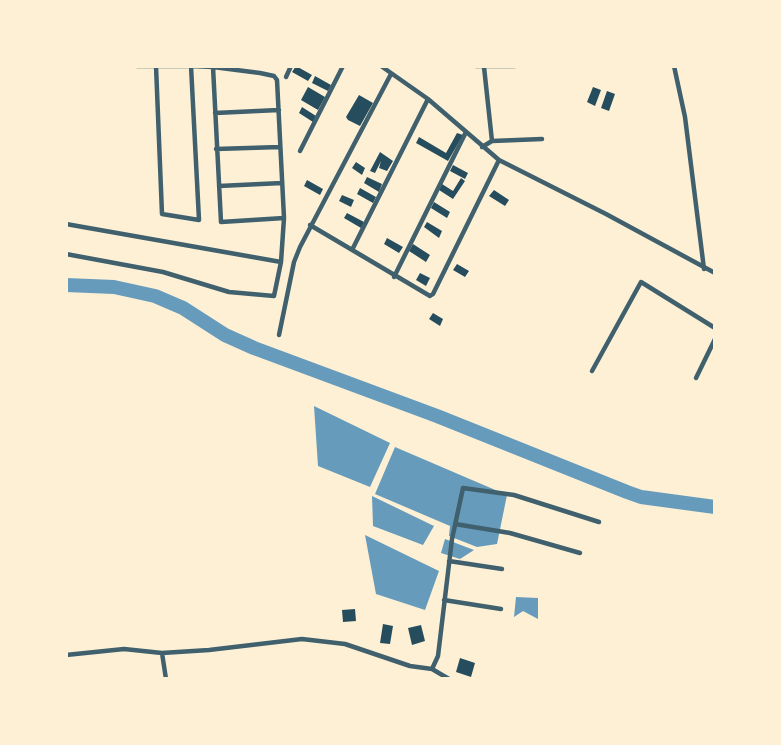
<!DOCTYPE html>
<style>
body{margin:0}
#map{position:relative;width:781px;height:745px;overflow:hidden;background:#fdf0d5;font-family:"Fira Sans Condensed",sans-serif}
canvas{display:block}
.frame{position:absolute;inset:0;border:68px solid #fdf0d5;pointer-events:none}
</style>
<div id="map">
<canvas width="781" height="745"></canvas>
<div class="frame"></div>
</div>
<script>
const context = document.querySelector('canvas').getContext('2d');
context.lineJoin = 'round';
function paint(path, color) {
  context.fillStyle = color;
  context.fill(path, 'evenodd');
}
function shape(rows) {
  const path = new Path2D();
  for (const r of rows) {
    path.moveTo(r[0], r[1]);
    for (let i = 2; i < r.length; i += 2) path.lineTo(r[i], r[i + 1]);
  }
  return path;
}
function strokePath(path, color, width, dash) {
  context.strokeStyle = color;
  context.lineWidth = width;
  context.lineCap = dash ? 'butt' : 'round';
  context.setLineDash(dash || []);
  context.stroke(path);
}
const water = shape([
 [314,406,390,443,370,487,318,466],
 [395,447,507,495,497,544,477,547,449,536,450,526,375,494],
 [372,496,434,526,423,545,373,526],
 [365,535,439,571,425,610,376,594],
 [445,539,474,550,460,559,441,553],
 [516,597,538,598,538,619,523,611,514,617]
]);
const river = shape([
 [66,285,114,287,155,296,183,308,225,335,254,348,437,416,627,492,641,497,715,507]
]);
const building = shape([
 [296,66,312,75,308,81,292,72],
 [315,76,331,85,328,91,312,83],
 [308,87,325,97,318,110,301,100],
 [593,87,601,90,595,106,587,102],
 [607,91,615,94,609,111,601,108],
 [359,95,373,103,360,126,348,120,346,117],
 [302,107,316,116,313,122,299,113],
 [457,133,463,135,448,161,416,143,419,137,446,153],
 [380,152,393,161,387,171,379,168,381,161,375,173,370,171],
 [356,162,365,168,362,175,352,168],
 [453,165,468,173,465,179,450,171],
 [367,177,382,184,379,192,364,183],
 [461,178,465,181,453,199,439,190,442,184,453,191],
 [307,180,323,189,320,195,304,186],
 [360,188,376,197,373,203,357,194],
 [494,190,509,200,505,206,489,196],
 [342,195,354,200,351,207,339,201],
 [434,202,450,212,447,218,431,208],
 [347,213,364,222,361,228,344,218],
 [427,222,442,231,439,238,424,227],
 [387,238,403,247,399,253,384,244],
 [413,244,430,255,426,262,409,251],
 [457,264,469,271,465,277,453,270],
 [420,273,430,278,426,286,416,280],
 [433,313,443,319,440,326,429,319],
 [355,609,356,621,343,622,342,610],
 [383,624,393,626,390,644,380,643],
 [421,625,425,641,412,645,408,628],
 [460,658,475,663,471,677,456,672]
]);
const minor = shape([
 [137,66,188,66],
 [156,66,162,214,199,220,191,66],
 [191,66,213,67,260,73,274,76,277,80,284,218,221,222,213,67],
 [381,66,428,99,499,160,606,214,715,273],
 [476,66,515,66],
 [674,66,685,117,704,269],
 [286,77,291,66],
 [215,113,279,110],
 [492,141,542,139],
 [482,147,492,141,484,67],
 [216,149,280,147],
 [300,151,343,66],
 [219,186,282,183],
 [66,224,281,262],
 [310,225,430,296,433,294,499,160],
 [352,250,428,99],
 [66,254,163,272,229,292,274,296,281,262,284,218],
 [394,277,466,132],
 [279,335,294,262,300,247,391,74],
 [592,371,641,282,715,328],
 [696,378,715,339],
 [455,524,510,533,580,553],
 [449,561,502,569],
 [444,600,501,609],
 [162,653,166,679],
 [66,655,124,649,162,653,209,650,302,639,345,644,410,666,432,669,438,656,452,539,463,488,514,495,599,522],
 [432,669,449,679]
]);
paint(water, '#669bbc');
strokePath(river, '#669bbc', 14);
paint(building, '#264d5e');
strokePath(minor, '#3f606c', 4.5);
</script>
